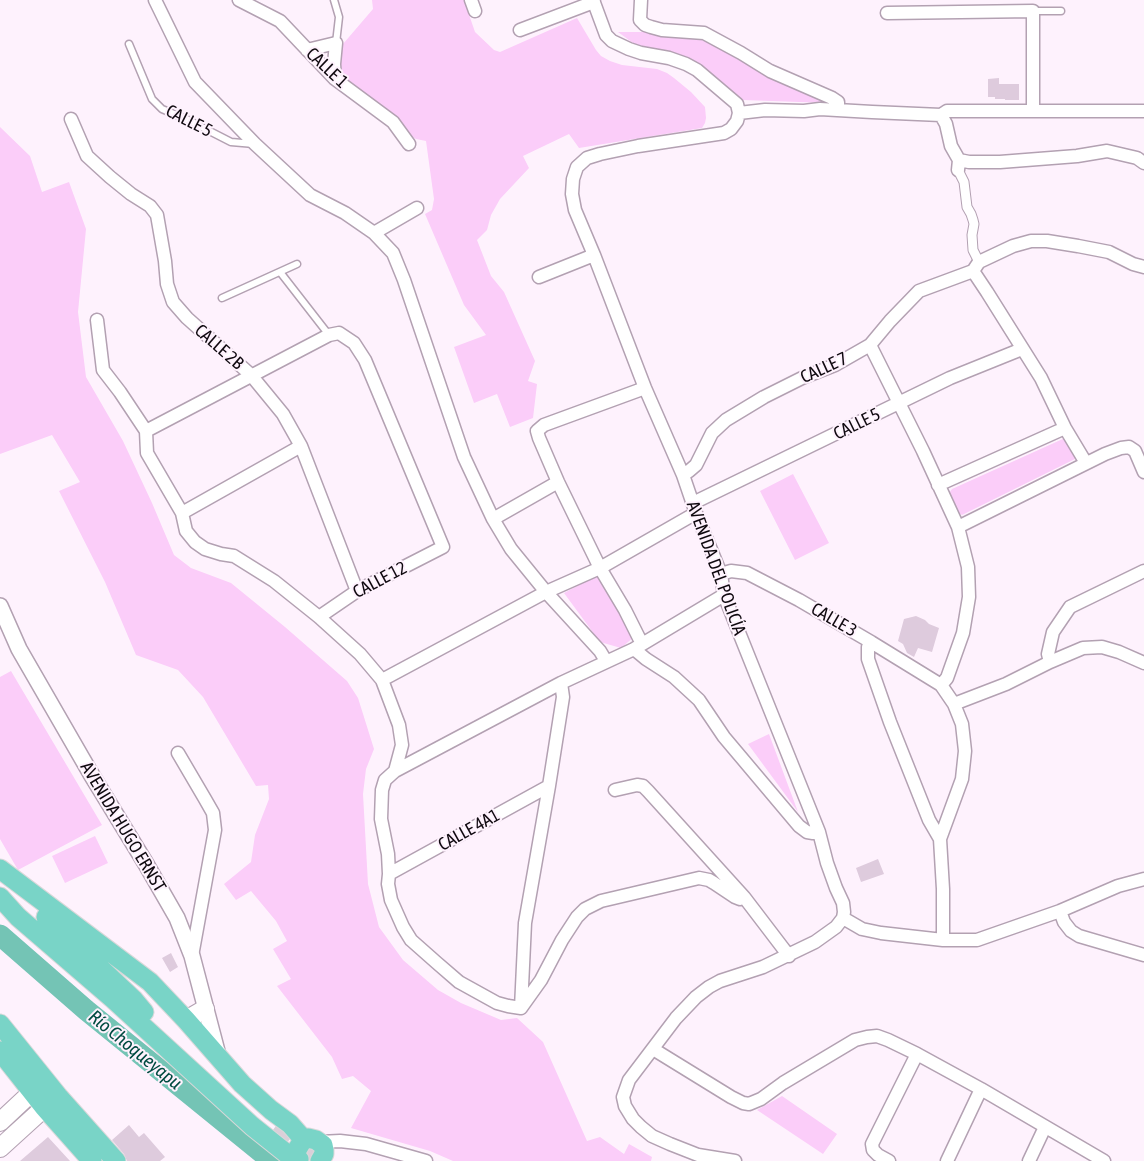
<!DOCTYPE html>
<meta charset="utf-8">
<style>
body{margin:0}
canvas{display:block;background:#fef2fd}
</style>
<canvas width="1144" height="1161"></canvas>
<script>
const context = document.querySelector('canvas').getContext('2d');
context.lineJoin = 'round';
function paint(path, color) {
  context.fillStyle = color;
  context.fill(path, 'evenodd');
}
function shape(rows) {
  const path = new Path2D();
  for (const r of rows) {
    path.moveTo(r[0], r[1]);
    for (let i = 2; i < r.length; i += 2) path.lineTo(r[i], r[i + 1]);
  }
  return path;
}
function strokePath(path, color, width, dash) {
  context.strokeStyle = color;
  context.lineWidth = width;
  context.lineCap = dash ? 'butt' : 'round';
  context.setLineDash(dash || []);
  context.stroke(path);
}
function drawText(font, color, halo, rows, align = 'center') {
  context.font = font + ' "Asap Condensed",sans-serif';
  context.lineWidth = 4;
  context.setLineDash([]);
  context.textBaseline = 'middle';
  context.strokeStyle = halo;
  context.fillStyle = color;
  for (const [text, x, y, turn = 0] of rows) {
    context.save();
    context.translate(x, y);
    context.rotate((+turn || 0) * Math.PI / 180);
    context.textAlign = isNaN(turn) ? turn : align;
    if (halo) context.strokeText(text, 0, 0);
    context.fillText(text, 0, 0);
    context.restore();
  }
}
const green = shape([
 [372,0,464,0,475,32,494,50,500,52,577,18,596,50,601,56,610,61,622,65,657,69,667,73,674,78,691,92,705,107,706,118,705,123,702,128,579,148,569,134,523,156,529,168,500,199,491,215,487,230,477,240,491,276,504,292,535,361,528,381,537,384,533,418,510,427,497,394,474,403,454,347,486,335,464,305,425,214,432,210,434,199,426,141,416,139,403,131,328,65,329,46,337,51,373,9],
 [618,32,663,32,689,35,710,43,741,61,828,103,743,100,702,66,675,53,650,51,637,46],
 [0,127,30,156,42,192,69,182,86,229,78,312,86,377,123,441,152,503,174,555,191,568,231,583,285,627,347,681,358,698,374,749,366,769,363,794,368,884,379,927,403,960,438,990,461,1003,501,1020,517,1018,543,1042,587,1141,600,1137,624,1154,629,1144,652,1157,651,1161,453,1161,430,1151,351,1128,371,1091,353,1076,342,1079,332,1057,277,986,291,979,273,949,287,941,276,921,251,891,236,900,224,884,251,862,255,835,269,799,268,785,256,786,203,697,178,670,136,655,105,582,59,491,80,482,52,435,0,454],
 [1065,438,1076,452,1075,459,962,515,957,512,949,493,952,489],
 [793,474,829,543,795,560,760,491],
 [600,574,634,637,621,648,600,642,564,593],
 [11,671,102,825,18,870,0,839,0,677],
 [769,734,798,812,748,744],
 [95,836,108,863,65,883,52,856],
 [782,1096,837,1134,823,1154,757,1110]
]);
const river = shape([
 [0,935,86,1010,272,1161]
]);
const building = shape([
 [999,78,999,84,1019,84,1019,100,1005,100,1005,99,995,99,995,97,988,97,988,79],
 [916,616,925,620,929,624,939,628,932,652,918,648,914,657,907,653,903,644,898,641,904,619],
 [878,859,884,874,861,882,856,868],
 [171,953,178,967,170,972,162,958],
 [129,1125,139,1137,144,1133,165,1157,160,1161,127,1161,124,1154,112,1140],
 [48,1137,70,1161,20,1161]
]);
const primaryTunnel = shape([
 [273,1130,318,1161]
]);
const service = shape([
 [334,0,339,17,336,43],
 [1033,11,1061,11],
 [129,44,152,99,162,109,186,119,231,142,254,144],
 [280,272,329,335],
 [222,298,297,264]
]);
const pedestrian = shape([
 [958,170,964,182,967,207,971,214,973,220,974,224,972,235,973,250,979,262]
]);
const minor = shape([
 [155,0,195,82,255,144,310,195,345,213,374,233,393,253,404,280,464,457,493,519,511,549,546,592,600,651,606,661],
 [239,0,280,21,335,79,393,122,409,144],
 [471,0,475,11],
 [593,0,606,35,612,41,629,49,641,53,669,58,686,64,697,70,737,104,739,113,737,121,731,129,724,133,638,146,600,154,587,158,577,167,573,179,572,194,575,210,594,255,645,388,683,475,696,513,721,574,724,595,819,832,827,863,836,888,843,903,844,912,843,918,836,927,815,942,763,967,720,981,709,987,696,997,676,1018,629,1080,623,1097,625,1106,633,1119,641,1127,652,1136,670,1144,698,1155,735,1161],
 [641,0,640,20,645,25,651,27,662,30,704,33,741,53,770,71,832,98,838,102,838,109],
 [887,13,1033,11,1033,111],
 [520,30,594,2],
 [307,50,336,43,334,64,335,79],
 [739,113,765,110,804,111,820,109,872,112,941,115,947,111,1144,111],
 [941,115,946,124,951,146,959,160,958,170],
 [71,119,87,156,110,177,131,194,150,206,157,215,165,261,167,284,173,302,187,318,251,375,283,414,301,446,357,591],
 [959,160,969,162,1000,162,1077,156,1107,151,1137,158,1144,163],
 [374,233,417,208],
 [973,271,987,292,1041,378,1065,428,1086,463],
 [973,271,979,262,1013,246,1031,241,1047,241,1078,246,1109,252,1133,264,1144,267],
 [539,277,594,255],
 [97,320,103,370,120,392,146,431,147,453,182,513,186,531,195,542,205,549,221,554,234,556,274,581,319,617,360,654,382,680,399,725,402,745,395,771,385,780,382,790,381,819,388,854,389,874,388,884,391,900,403,927,411,940,437,963,459,982,497,1003,508,1006,521,1008],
 [870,345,923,451,958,527,968,567,969,597,963,633,947,678,941,685],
 [146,431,329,335,339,333,354,343,365,360,443,547,357,591,319,617],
 [683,475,689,471,696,465,712,433,726,420,764,397,802,378,835,365,870,345,890,321,919,291,973,271],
 [938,485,1065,428],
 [693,503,950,378,1022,349],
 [182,513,301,446],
 [493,519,558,482],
 [958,527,1105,454,1121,448,1129,447,1135,451,1144,472],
 [721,574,731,571,747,573,799,600,871,642,941,685,954,704,962,724,965,751,962,779,940,839],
 [871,642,868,647,868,659,890,722,929,820,940,839,943,889,943,940],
 [642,644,625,610,600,568,558,482,539,438,537,431,544,425,645,388],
 [634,649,646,659,674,677,699,700,724,737,799,826,807,832,813,833,819,832],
 [1050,662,1048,654,1053,632,1070,607,1144,571],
 [382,680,546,592,600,568,696,513],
 [954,704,1006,684,1050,662,1083,648,1102,647,1119,652,1144,663],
 [178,753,205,799,213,813,215,830,192,956],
 [395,771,561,683,634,649,724,595],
 [615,790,637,785,643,786,648,791,744,897,789,956],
 [389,874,549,786],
 [1060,911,1064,922,1071,931,1079,936,1144,955],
 [843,918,862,929,881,933,943,940,977,940,1060,911,1118,886,1144,879],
 [521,1008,525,923,549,786,563,697,561,683],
 [521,1008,541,980,562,940,577,917,585,909,601,901,699,878,709,880,714,883,735,897,740,899,744,897],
 [653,1049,731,1097,743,1103,749,1104,761,1099,783,1083,855,1040,867,1037,877,1036,888,1040,917,1054,981,1089,1104,1161],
 [320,1142,340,1141,366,1144,426,1161],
 [889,1161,878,1155,873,1150,872,1144,917,1054],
 [947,1161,981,1089],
 [1029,1161,1045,1127]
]);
const tertiary = shape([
 [0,606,19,649,91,774,146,864,177,918,192,956,218,1055]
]);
const secondary = shape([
 [186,1020,205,1009],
 [0,1122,32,1092,42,1084],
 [0,1148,55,1098]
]);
const primary = shape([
 [0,869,150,982,186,1020,242,1084,271,1110,290,1124,304,1140],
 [0,897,18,917,112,998,252,1126,287,1154,299,1159],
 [46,917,134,1000,144,1012],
 [0,1024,58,1096,116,1161],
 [0,1051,44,1107,92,1161],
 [298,1148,301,1143,304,1140,308,1138,316,1140,323,1145,324,1150,324,1154,320,1161]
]);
const streetNames = [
 ["CALLE 1",327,68,43],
 ["CALLE 5",189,121,27],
 ["CALLE 2B",219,347,41],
 ["CALLE 7",824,368,-25],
 ["CALLE 5",857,424,-26],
 ["AVENIDA DEL POLICÍA",716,568,70],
 ["CALLE 12",380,580,-28],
 ["CALLE 3",834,620,30],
 ["AVENIDA HUGO ERNST",123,827,59],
 ["CALLE 4A1",469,830,-29]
];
const waterNames = [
 ["Río Choqueyapu",135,1050,39]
];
paint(green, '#fbcdf9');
strokePath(river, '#74c4b5', 21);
paint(building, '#decbdd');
strokePath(primaryTunnel, '#dacfd9', 19, [19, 9]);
strokePath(service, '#b3a1b2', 9);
strokePath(pedestrian, '#b3a1b2', 11);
strokePath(minor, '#b3a1b2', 15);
strokePath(tertiary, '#b3a1b2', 18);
strokePath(secondary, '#b3a1b2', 20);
strokePath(primary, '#d9d8d9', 21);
strokePath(service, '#fff', 6);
strokePath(pedestrian, '#fff', 9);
strokePath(minor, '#fff', 12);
strokePath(tertiary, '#fff', 15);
strokePath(secondary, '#fff', 18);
strokePath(primary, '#79d4c7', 19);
drawText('18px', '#0f090f', '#fef2fd', streetNames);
drawText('italic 19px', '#004b41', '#fef2fd', waterNames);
</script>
